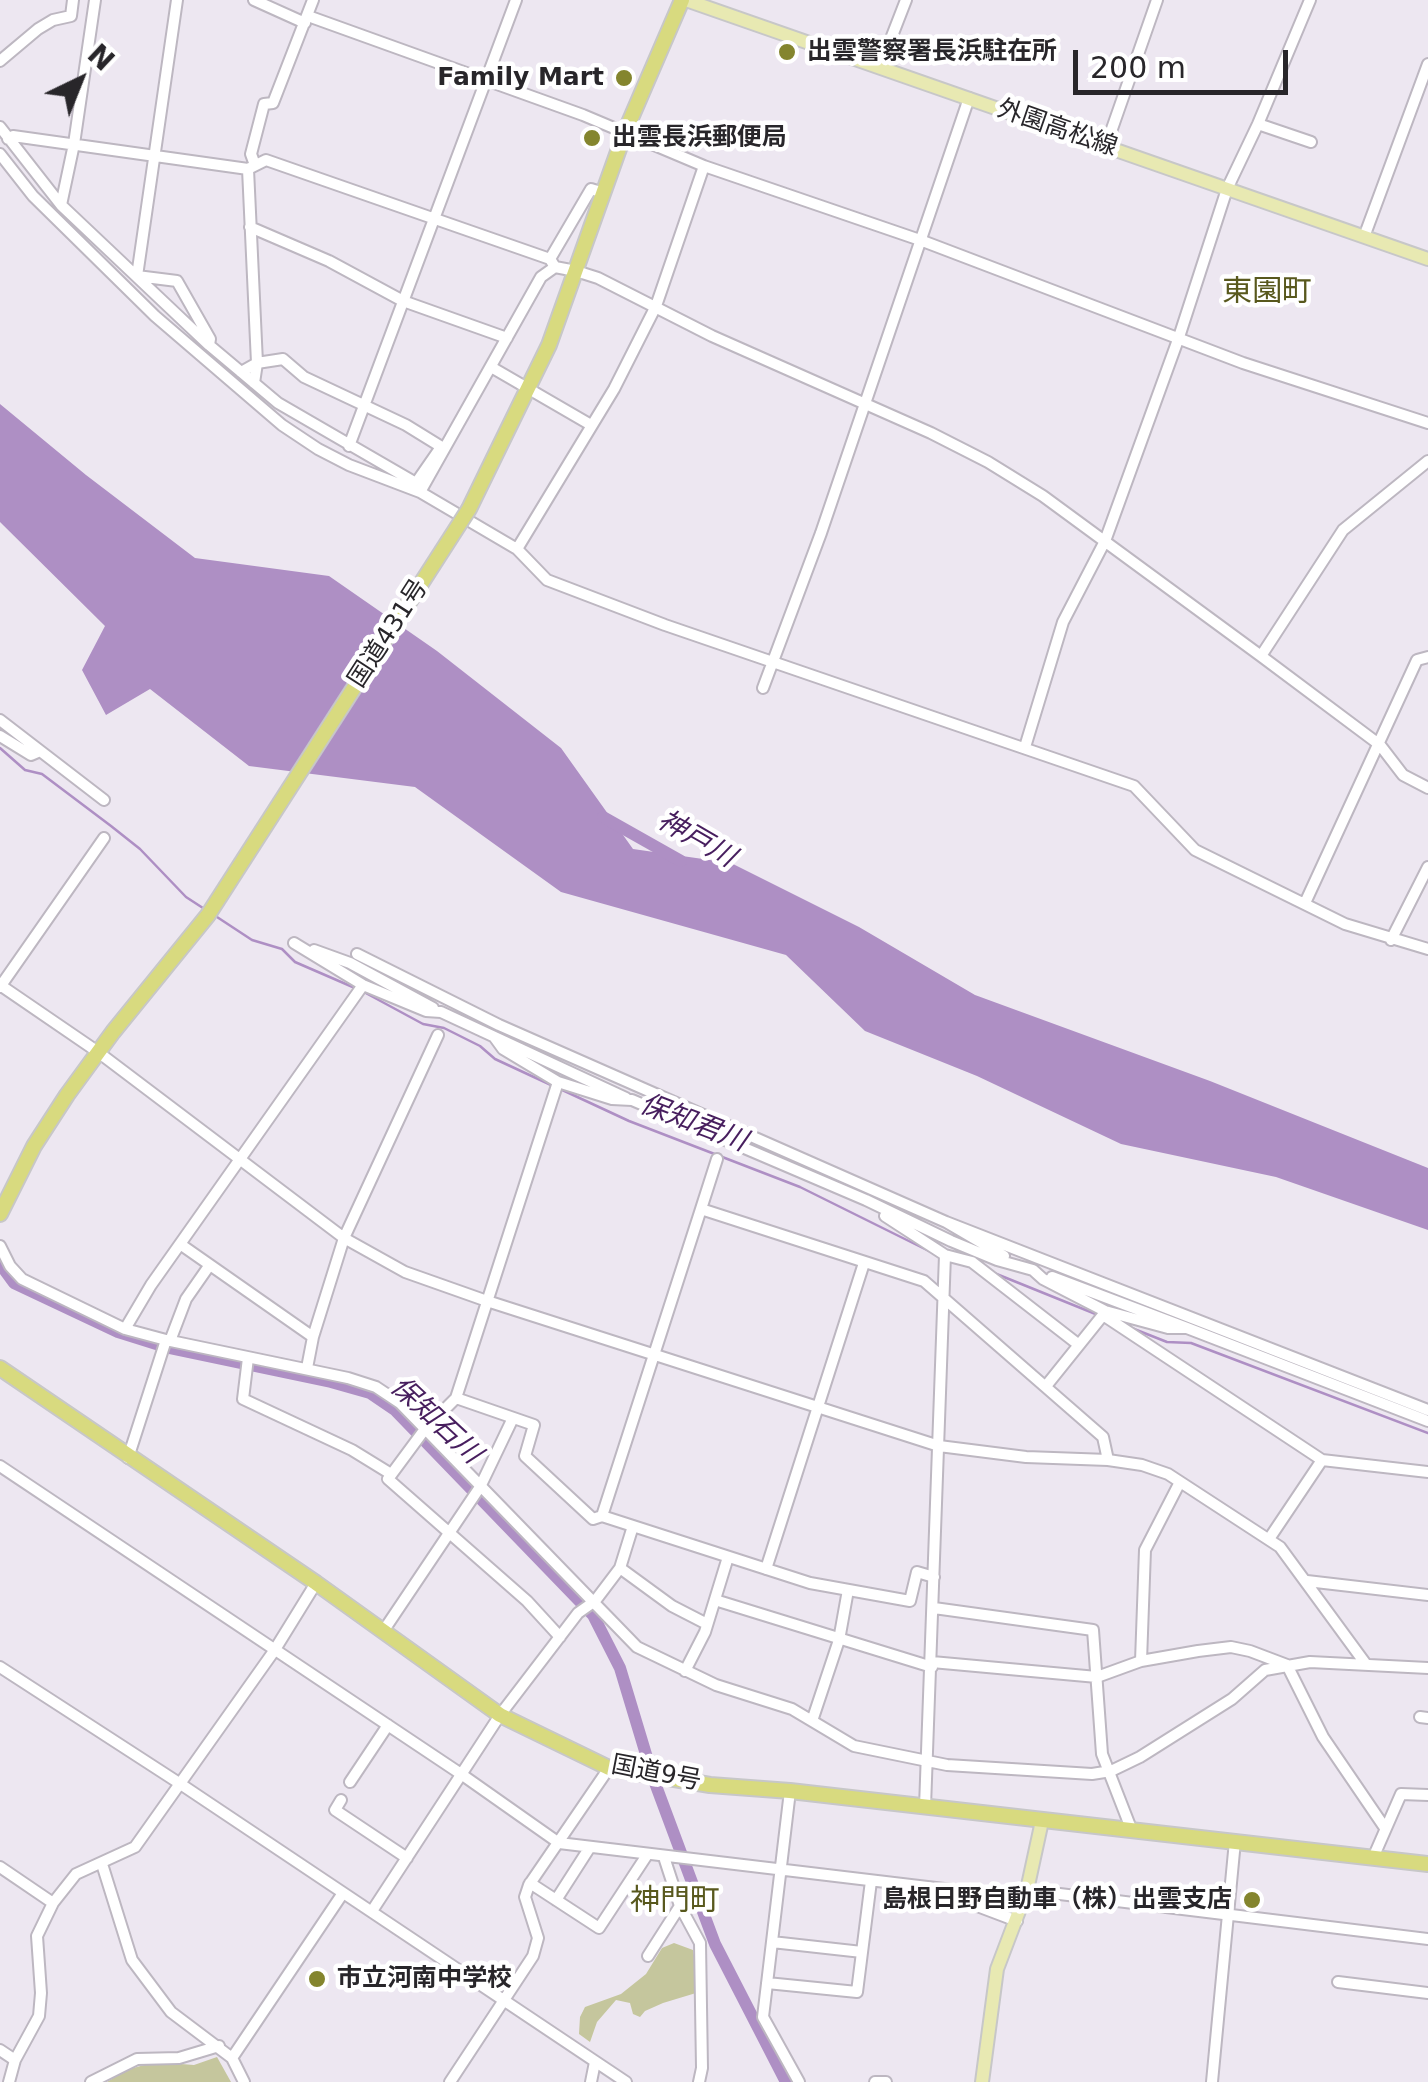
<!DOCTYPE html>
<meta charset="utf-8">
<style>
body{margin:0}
#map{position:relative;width:1428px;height:2082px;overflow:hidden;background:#ede7f1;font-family:"DejaVu Sans",sans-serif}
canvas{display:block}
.north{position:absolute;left:30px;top:30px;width:100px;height:100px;-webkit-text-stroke:8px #fff;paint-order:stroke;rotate:43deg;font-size:28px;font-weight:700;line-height:40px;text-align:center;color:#28262a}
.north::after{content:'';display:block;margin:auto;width:35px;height:45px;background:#28262a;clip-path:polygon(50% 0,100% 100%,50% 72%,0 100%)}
.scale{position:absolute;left:1073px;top:50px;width:215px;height:45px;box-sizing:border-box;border:5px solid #28262a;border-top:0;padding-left:12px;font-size:30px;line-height:35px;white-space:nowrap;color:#28262a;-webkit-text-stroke:8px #fff;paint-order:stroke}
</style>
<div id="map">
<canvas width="1428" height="2082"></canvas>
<div class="north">N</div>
<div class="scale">200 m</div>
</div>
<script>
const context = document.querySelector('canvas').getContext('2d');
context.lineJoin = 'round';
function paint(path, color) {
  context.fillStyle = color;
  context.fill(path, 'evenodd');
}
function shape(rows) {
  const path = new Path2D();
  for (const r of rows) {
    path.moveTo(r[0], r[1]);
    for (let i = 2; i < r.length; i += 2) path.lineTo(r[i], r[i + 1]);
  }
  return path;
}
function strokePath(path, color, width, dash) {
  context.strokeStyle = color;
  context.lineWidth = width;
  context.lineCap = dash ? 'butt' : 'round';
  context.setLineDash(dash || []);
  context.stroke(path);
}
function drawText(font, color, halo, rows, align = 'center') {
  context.font = font + ' "DejaVu Sans","Noto Sans JP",sans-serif';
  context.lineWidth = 9;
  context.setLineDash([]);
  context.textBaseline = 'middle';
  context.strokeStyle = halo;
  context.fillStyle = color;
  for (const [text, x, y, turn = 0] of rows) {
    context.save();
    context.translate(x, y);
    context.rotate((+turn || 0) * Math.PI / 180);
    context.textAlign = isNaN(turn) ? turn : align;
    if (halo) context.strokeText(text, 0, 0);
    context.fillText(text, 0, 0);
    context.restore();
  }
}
const green = shape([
 [674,1943,693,1950,697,1973,696,1993,663,2003,645,2011,640,2017,633,2014,630,2003,616,2000,597,2022,590,2042,579,2034,580,2017,585,2007,621,1994,646,1974,662,1948],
 [217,2057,231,2082,107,2082,126,2070,155,2062,194,2065]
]);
const water = shape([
 [0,404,86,475,195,558,329,576,437,651,561,748,633,849,731,863,859,927,975,995,1210,1081,1428,1168,1428,1230,1276,1177,1121,1144,977,1076,865,1031,786,955,561,892,415,787,249,766,150,689,106,715,82,670,105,626,0,522]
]);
const stream = shape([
 [0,748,25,770,42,774,111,826,140,849,186,897,206,910],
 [217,917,252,940,282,949,295,962,355,988],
 [362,991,423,1024,444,1028,480,1046,495,1059,551,1085],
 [558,1088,629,1121,800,1187,939,1256],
 [994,1273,1098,1315],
 [1129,1327,1167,1342,1191,1343,1428,1433]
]);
const river = shape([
 [603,817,681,861],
 [0,1264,14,1283,118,1332,169,1348,331,1382,370,1393,395,1410,593,1615,620,1668,648,1761],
 [655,1783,715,1944,786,2082]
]);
const minor = shape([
 [177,0,137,276,177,281,210,339,209,345],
 [254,0,305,23],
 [308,16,583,115,704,166,920,240,1243,363,1428,423],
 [0,61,38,29,53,20,71,16,73,0],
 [880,67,906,0],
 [1258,124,1311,142],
 [0,127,61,205,209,345,278,403,416,483,441,447],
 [8,139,13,136,248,169,266,160,550,259,555,267],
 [1106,146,1157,0],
 [0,154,33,196,155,316,282,425,318,449,349,465,420,492,517,549,547,580,665,625,1134,786,1195,850,1345,924,1428,949],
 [255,165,251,154,264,104,273,103,313,0],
 [248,169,257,363,254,383],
 [61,205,74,144,95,0],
 [250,227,329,261,403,301,507,338],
 [1364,237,1428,64],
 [550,259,591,189,604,193],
 [491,367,591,425],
 [241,372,257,363,283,359,304,377,406,425,440,446],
 [349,446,516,0],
 [420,492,541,277,555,267,576,271,598,278,712,336,931,433,988,462,1043,496,1261,656,1380,745,1403,775,1428,788],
 [517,549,614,389,656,306,704,166],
 [1261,656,1343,530,1428,461],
 [763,688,821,533,969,98],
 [0,720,104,800],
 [0,736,31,755,38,752],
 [1025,747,1063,622,1105,541,1179,337,1227,189,1258,124,1310,0],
 [1305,903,1417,660,1428,657],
 [1391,940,1428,867],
 [294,943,363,985,426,1011,441,1012,626,1098],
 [314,950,350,963,433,1008],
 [357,954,499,1025,946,1222],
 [0,985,98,1052,344,1238,405,1272,487,1301,939,1446,1026,1457,1108,1460,1142,1465,1168,1474,1280,1547,1365,1663],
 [0,987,104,838],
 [495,1038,503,1049,558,1082,612,1099,632,1100,866,1200,951,1241,997,1260,1033,1270,1043,1279,1105,1311,1103,1315,1322,1460,1428,1472],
 [558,1082,456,1398,425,1429,388,1479,527,1601,560,1637],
 [701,1209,717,1159],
 [885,1216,945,1255,925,1807],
 [180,1244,313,1337],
 [0,1246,10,1266,22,1279,125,1329,166,1340,348,1378,376,1387,400,1403,637,1647,716,1685,792,1709,854,1746,947,1765,1092,1774,1111,1771,1140,1757,1232,1699,1265,1670,1310,1662,1428,1668],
 [945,1255,972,1262,1079,1345],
 [1004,1256,946,1222,1428,1410],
 [1052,1277,1187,1328],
 [1105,1311,1168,1328,1187,1328,1428,1421],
 [125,1329,151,1285,363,985],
 [170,1341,186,1299,209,1266],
 [248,1358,243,1399,352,1450,391,1474],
 [307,1368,313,1337,344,1238,438,1035],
 [1046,1386,1103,1315],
 [456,1398,534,1425,525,1456,593,1519,602,1516],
 [128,1458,166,1340],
 [0,1466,461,1774,559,1843,961,1891,972,1904,1017,1921],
 [1269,1539,1322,1460],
 [620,1568,672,1606,707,1624],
 [766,1569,864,1263],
 [934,1577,917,1572,910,1601,810,1583,602,1516,701,1209,924,1281,1103,1437,1108,1460],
 [1307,1581,1428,1595],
 [715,1600,932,1667],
 [934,1608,1093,1630,1102,1754,1132,1831],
 [384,1630,480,1487,513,1418],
 [1141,1661,1145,1550,1180,1482],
 [932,1662,1097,1677,1141,1661,1198,1651,1231,1647,1250,1651,1287,1665,1323,1737,1385,1828],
 [0,1667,179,1783,626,2082],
 [685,1671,705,1632,728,1557],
 [1420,1717,1428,1718],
 [812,1721,839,1640,848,1590],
 [350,1782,388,1725],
 [790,1791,763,2017,799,2082],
 [341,1800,335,1810,407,1858],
 [664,1857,680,1906,700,1943,702,2068,699,2082],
 [1373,1858,1401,1794,1428,1795],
 [102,1864,132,1960,171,2012,232,2058,244,2082],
 [0,1867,53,1903],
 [530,1883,599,1928,647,1855],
 [1027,1890,1428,1939],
 [556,1900,590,1847],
 [372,1911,500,1715,578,1613,595,1601,620,1568,633,1526],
 [772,1942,862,1952],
 [648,1956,680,1906],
 [1338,1982,1428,1993],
 [767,1983,857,1992,871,1881],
 [0,2050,15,2060],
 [232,2058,343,1893],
 [9,2082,15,2060,39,2016,41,1993,37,1936,53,1903,76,1874,135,1847,274,1651,316,1583],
 [91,2082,137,2059,179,2058,219,2046],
 [450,2082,533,1956,538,1938,525,1897,529,1885,609,1768],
 [591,2082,595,2062],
 [875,2082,886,2082],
 [1212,2082,1235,1841]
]);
const major = shape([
 [686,0,1428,259],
 [982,2082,997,1969,1027,1890,1042,1821]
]);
const highway = shape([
 [469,509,549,345,625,132,682,0],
 [0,1214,34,1146,67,1095,113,1032,208,915],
 [0,1368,316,1583,500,1715,609,1768,710,1785,790,1791,1428,1864]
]);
const highwayBridge = shape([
 [208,915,469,509]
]);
const markers = [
 [787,52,10,"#84852e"],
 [624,78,10,"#84852e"],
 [592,138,10,"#84852e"],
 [1252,1900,10,"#84852e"],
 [317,1979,10,"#84852e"]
];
const poiNames = [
 ["出雲警察署長浜駐在所",807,52],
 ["Family Mart",604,78,"right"],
 ["出雲長浜郵便局",612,138],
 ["島根日野自動車（株）出雲支店",1232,1900,"right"],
 ["市立河南中学校",337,1979]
];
const streetNames = [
 ["外園高松線",1057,129,19],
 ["国道431号",389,634,-57],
 ["国道9号",656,1774,11]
];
const waterNames = [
 ["神戸川",696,840,30],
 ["保知君川",693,1124,21],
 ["保知石川",435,1421,43]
];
const quarterNames = [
 ["東園町",1267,293],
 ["神門町",675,1902]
];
paint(green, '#c5c69d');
paint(water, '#ae8fc4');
strokePath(stream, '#ae8fc4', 2.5);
strokePath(river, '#ae8fc4', 12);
strokePath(minor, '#bdb7c1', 14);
strokePath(major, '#c7c7c8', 16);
strokePath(highway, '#c7c7c8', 18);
strokePath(minor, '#fff', 10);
strokePath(major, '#e8e9b2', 12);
strokePath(highway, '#d8da7f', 14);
strokePath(highwayBridge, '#c7c7c8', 18, []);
strokePath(highwayBridge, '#d8da7f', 14);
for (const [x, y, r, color] of markers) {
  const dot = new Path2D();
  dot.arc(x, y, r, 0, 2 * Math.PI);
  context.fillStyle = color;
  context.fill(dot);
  strokePath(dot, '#fff', 4);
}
drawText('bold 25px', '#28262a', '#fff', poiNames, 'left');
drawText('25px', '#28262a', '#fff', streetNames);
drawText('italic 28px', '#471e5e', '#fff', waterNames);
drawText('30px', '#58581d', '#fff', quarterNames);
</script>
